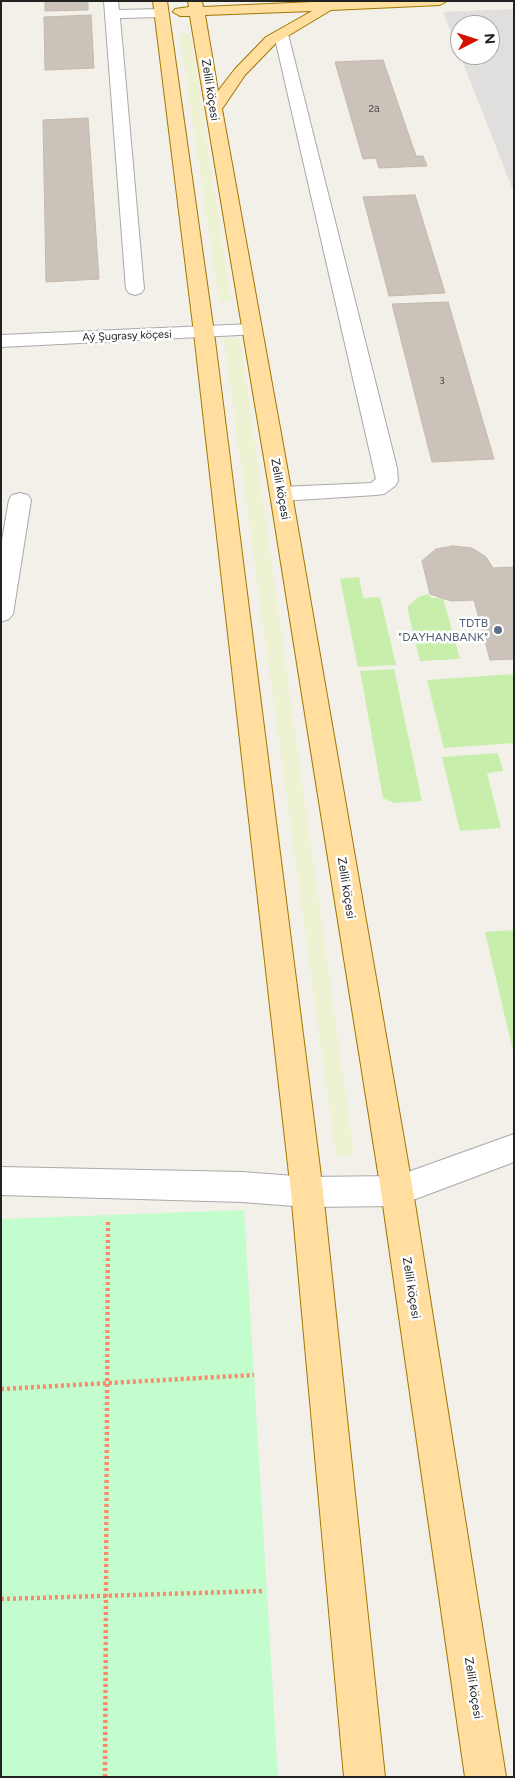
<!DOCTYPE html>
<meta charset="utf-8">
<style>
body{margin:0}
#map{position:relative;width:515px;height:1778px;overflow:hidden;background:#f2f0e8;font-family:Figtree,sans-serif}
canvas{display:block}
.frame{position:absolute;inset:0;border:2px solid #222;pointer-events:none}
.north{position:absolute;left:450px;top:15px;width:50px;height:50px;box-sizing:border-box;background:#fff;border:1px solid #a7a7a7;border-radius:50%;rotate:85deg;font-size:14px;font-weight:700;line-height:20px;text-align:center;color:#222}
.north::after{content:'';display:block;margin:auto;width:18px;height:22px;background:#d31200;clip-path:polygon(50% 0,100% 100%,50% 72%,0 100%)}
</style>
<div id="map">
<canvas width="515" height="1778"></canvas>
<div class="frame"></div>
<div class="north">N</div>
</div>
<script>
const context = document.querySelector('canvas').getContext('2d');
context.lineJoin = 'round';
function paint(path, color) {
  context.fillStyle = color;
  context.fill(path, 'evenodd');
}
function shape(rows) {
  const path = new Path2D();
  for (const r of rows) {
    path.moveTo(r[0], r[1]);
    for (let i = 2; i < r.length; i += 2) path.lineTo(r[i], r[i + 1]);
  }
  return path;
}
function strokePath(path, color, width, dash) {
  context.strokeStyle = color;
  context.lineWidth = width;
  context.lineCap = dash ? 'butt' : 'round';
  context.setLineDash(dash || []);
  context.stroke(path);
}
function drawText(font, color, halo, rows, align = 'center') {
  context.font = font + ' Figtree,sans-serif';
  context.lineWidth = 5;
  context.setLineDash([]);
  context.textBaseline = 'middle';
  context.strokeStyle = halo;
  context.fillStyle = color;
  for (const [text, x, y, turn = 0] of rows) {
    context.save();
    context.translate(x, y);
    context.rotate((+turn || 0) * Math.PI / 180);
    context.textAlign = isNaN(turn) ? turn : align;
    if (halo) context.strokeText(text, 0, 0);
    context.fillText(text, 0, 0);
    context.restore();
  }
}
const residential = shape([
 [514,9,514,193,460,55,490,55,490,25,460,25,460,55,443,12]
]);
const farmland = shape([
 [190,33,231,301,219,302,180,34],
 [240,338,354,1155,336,1156,224,339]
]);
const grass = shape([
 [359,577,363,598,380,597,396,665,358,667,340,579],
 [428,594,432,598,443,598,460,659,420,661,407,607,418,597],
 [394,669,422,801,394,803,383,798,360,671],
 [514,674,514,743,444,748,427,680],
 [498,753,503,771,487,773,501,828,460,831,442,757],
 [514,930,514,1055,485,932]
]);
const park = shape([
 [244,1210,278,1777,1,1777,1,1219]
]);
const building = shape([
 [45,1,88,1,88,10,45,11,45,1],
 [91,15,94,68,45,70,44,17,91,15],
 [383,60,416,156,423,156,427,166,379,168,376,158,363,159,335,62,383,60],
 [88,118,99,279,46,282,43,120,88,118],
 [415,195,445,293,389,296,363,197,415,195],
 [448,302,494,459,432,462,392,304,448,302],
 [453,546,472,548,486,557,493,568,514,567,514,659,490,660,474,600,451,601,430,594,422,561,436,549,453,546]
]);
const path = shape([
 [1,1389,254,1375],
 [1,1599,263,1591],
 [105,1777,108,1220]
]);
const minor = shape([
 [104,1,118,1,119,10,161,9,168,13,161,17,120,18,144,289,141,293,135,295,129,293,126,289,104,1],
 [281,30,288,34,397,468,398,481,395,486,384,494,376,495,281,501,273,499,270,494,273,489,281,487,371,483,376,479,274,34,281,30],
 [252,324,259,326,261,330,259,334,1,347,1,335,252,324],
 [20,493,28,495,31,500,13,614,9,619,1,622,1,546,9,500,12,495,20,493],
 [514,1134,514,1162,397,1206,307,1207,242,1202,1,1195,1,1167,242,1172,307,1177,397,1176,514,1134]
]);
const major = shape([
 [153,1,167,1,214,333,323,1192,385,1777,344,1777,291,1192,194,333,153,1],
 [188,1,202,1,203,7,335,1,447,1,440,5,331,10,276,43,245,75,222,109,292,494,413,1191,506,1777,465,1777,381,1191,270,494,190,16,180,16,173,12,175,9,189,7,188,1],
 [312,11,266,37,235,69,218,91,205,15,312,11]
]);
const markers = [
 [498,630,5,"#5c6f8a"]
];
const numberNames = [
 ["2а",374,109],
 ["3",442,381]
];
const farStreetnames = [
 ["Aý Şugrasy köçesi",127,336,-2]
];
const streetNames = [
 ["Zelili köçesi",210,90,81],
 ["Zelili köçesi",280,489,80],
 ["Zelili köçesi",346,888,81],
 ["Zelili köçesi",411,1288,81],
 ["Zelili köçesi",473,1688,81]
];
const serviceNames = [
 ["TDTB",488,623],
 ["\"DAYHANBANK\"",488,637]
];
paint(residential, '#e0dfde');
paint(farmland, '#edf2d2');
paint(grass, '#c7efab');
paint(park, '#c4fdcd');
paint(building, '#cbc3ba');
strokePath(building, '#c5b8a9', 1);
strokePath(minor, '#a9a9a9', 2);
strokePath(major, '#9f7800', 2);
strokePath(path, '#ff886c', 4.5, [3, 3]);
paint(minor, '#fff');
paint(major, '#ffdea0');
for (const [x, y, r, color] of markers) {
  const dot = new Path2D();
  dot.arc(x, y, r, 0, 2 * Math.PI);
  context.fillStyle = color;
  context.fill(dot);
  strokePath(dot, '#fff', 2);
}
drawText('10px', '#4c4a48', null, numberNames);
drawText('11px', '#222', '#fff', farStreetnames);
drawText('12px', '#222', '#fff', streetNames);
drawText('12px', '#4e5e75', '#fff', serviceNames, 'right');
</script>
